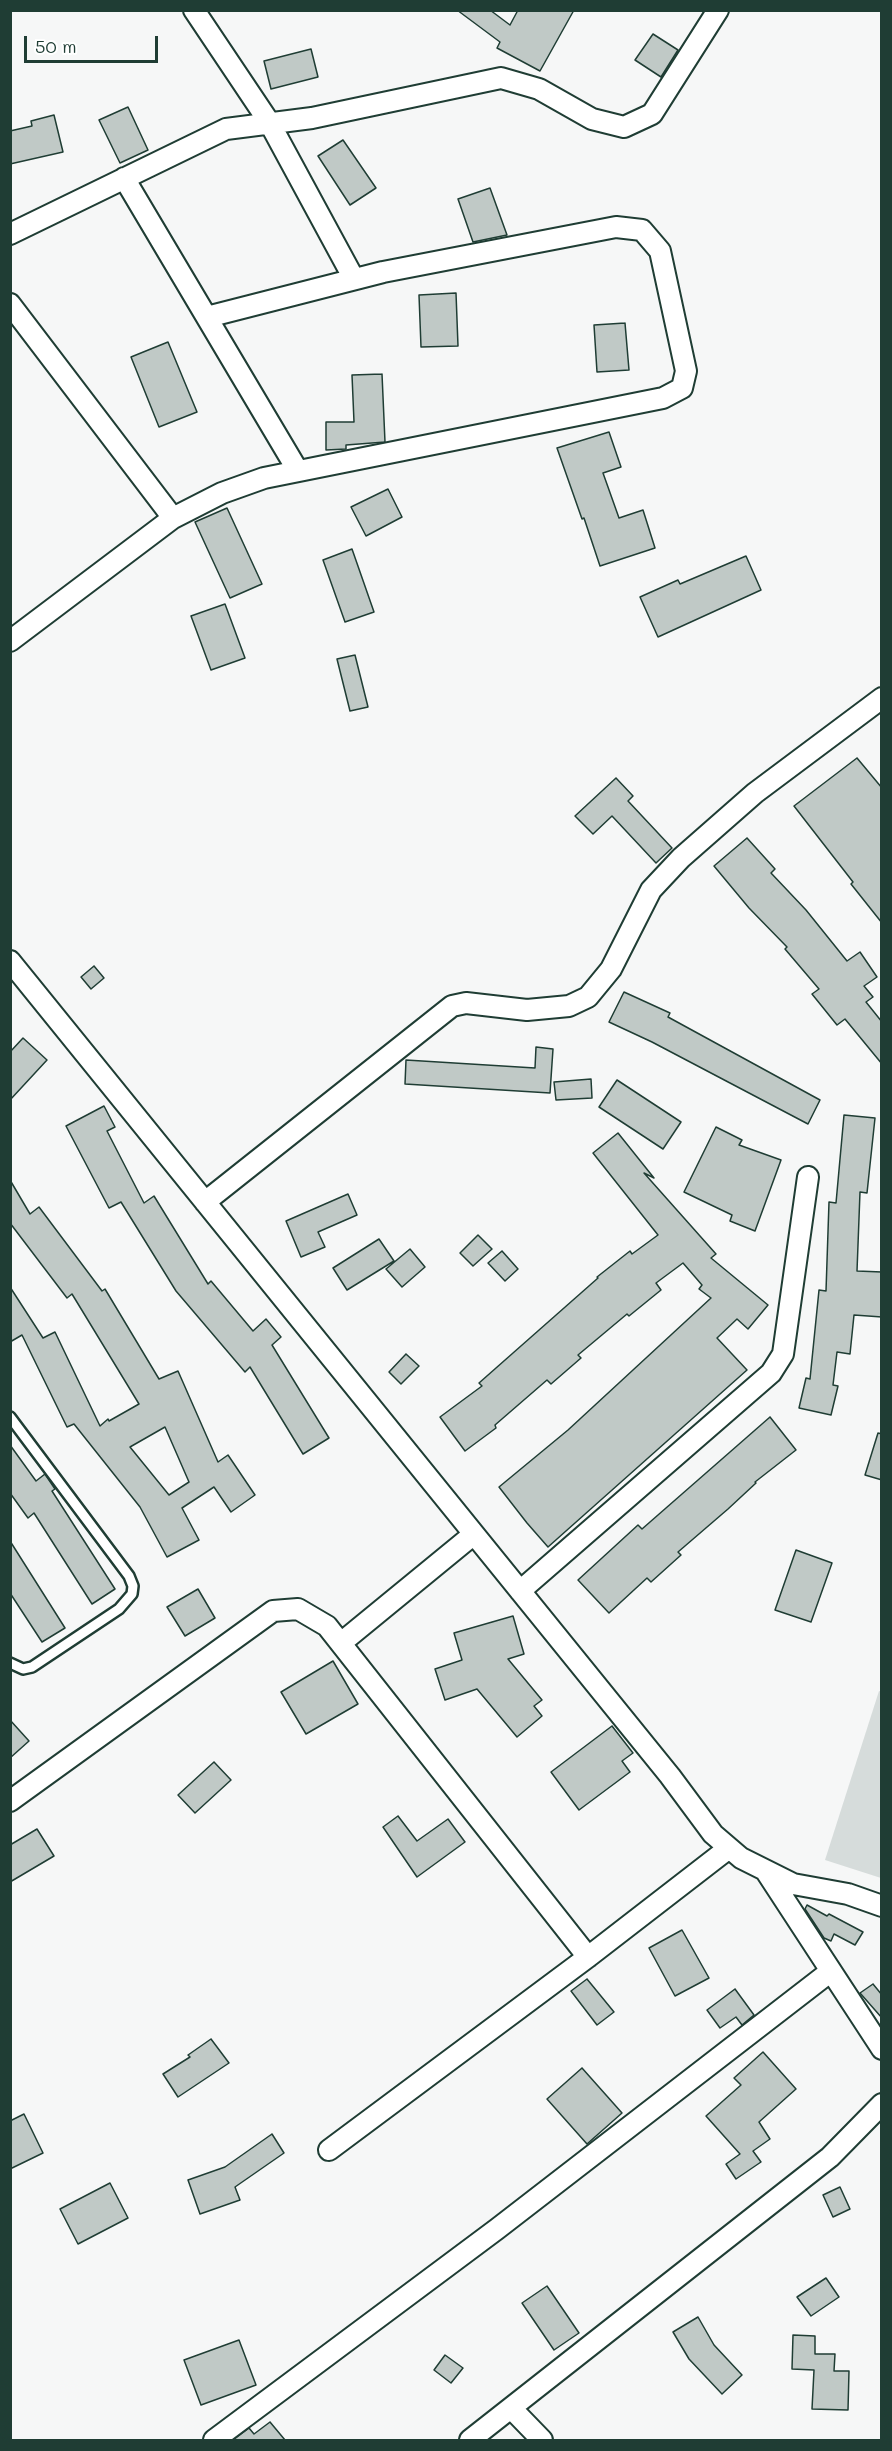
<!DOCTYPE html>
<style>
body{margin:0}
#map{position:relative;width:892px;height:2451px;overflow:hidden;background:#f6f7f7;font-family:Mali,sans-serif}
canvas{display:block}
.frame{position:absolute;inset:0;border:12px solid #1f3d34;pointer-events:none}
.scale{position:absolute;left:24px;top:36px;width:134px;height:27px;box-sizing:border-box;border:3px solid #1f3d34;border-top:0;padding-left:8px;font-size:18px;line-height:21px;white-space:nowrap;color:#1f3d34;-webkit-text-stroke:4px #fff;paint-order:stroke}
</style>
<div id="map">
<canvas width="892" height="2451"></canvas>
<div class="frame"></div>
<div class="scale">50 m</div>
</div>
<script>
const context = document.querySelector('canvas').getContext('2d');
context.lineJoin = 'round';
function paint(path, color) {
  context.fillStyle = color;
  context.fill(path, 'evenodd');
}
function shape(rows) {
  const path = new Path2D();
  for (const r of rows) {
    path.moveTo(r[0], r[1]);
    for (let i = 2; i < r.length; i += 2) path.lineTo(r[i], r[i + 1]);
  }
  return path;
}
function strokePath(path, color, width, dash) {
  context.strokeStyle = color;
  context.lineWidth = width;
  context.lineCap = dash ? 'butt' : 'round';
  context.setLineDash(dash || []);
  context.stroke(path);
}
const green = shape([
 [879,1691,882,1692,881,1878,825,1860]
]);
const building = shape([
 [457,10,490,10,510,25,518,10,574,10,540,71,497,48,500,42,457,10],
 [653,34,678,50,661,77,635,60,653,34],
 [311,49,318,77,271,89,264,61,311,49],
 [128,107,148,150,120,163,99,120,128,107],
 [54,115,63,152,10,164,10,131,32,126,31,121,54,115],
 [343,140,376,188,350,205,318,156,343,140],
 [490,188,507,235,473,242,458,199,490,188],
 [456,293,458,346,421,347,419,295,456,293],
 [625,323,629,370,597,372,594,325,625,323],
 [168,342,197,412,159,427,131,357,168,342],
 [382,374,385,442,346,445,346,449,326,450,326,422,354,422,352,375,382,374],
 [609,432,621,467,603,473,619,518,643,510,655,548,600,566,584,518,582,519,557,448,609,432],
 [388,489,402,517,366,536,351,507,388,489],
 [227,508,262,584,230,598,195,522,227,508],
 [352,549,374,612,345,622,323,560,352,549],
 [746,556,761,590,658,637,640,597,678,580,680,584,746,556],
 [225,604,245,658,211,670,191,616,225,604],
 [355,655,368,707,350,711,337,659,355,655],
 [857,758,882,788,882,923,851,884,853,882,794,806,857,758],
 [616,778,633,796,628,801,672,848,656,863,612,816,593,834,575,816,616,778],
 [747,838,775,869,771,873,806,910,847,961,860,952,877,977,864,986,873,997,866,1002,882,1022,882,1064,845,1019,837,1025,812,994,819,989,785,949,787,947,749,908,714,866,747,838],
 [94,966,104,978,91,989,81,977,94,966],
 [624,992,670,1013,668,1017,820,1100,808,1124,652,1042,609,1022,624,992],
 [23,1038,47,1060,10,1100,10,1052,23,1038],
 [536,1047,553,1049,550,1093,405,1084,406,1060,535,1068,536,1047],
 [591,1079,592,1098,556,1100,554,1082,591,1079],
 [617,1080,681,1122,663,1149,599,1107,617,1080],
 [104,1106,115,1127,107,1131,144,1203,154,1196,208,1284,211,1281,253,1331,266,1319,281,1337,272,1345,329,1438,303,1454,250,1367,245,1372,176,1291,121,1202,109,1208,66,1126,104,1106],
 [844,1115,875,1118,867,1193,860,1192,857,1271,882,1272,882,1317,854,1315,850,1354,837,1352,833,1385,838,1386,831,1415,799,1408,806,1378,810,1379,819,1290,826,1291,829,1202,836,1203,844,1115],
 [716,1127,742,1140,739,1145,781,1160,755,1231,730,1221,732,1215,684,1192,716,1127],
 [618,1133,654,1178,644,1173,716,1254,711,1258,768,1305,748,1329,737,1319,717,1338,747,1370,548,1547,527,1523,499,1487,568,1430,711,1298,699,1289,702,1285,683,1263,656,1283,661,1290,629,1316,627,1314,578,1355,581,1358,551,1384,547,1380,495,1425,496,1428,465,1451,440,1417,482,1386,479,1383,598,1278,597,1277,630,1251,632,1254,658,1235,593,1153,618,1133],
 [10,1180,30,1214,39,1207,102,1291,105,1289,159,1379,178,1371,218,1462,228,1455,255,1495,231,1512,214,1487,182,1508,199,1540,167,1557,140,1507,74,1424,67,1427,22,1335,10,1342,10,1287,43,1338,55,1332,100,1426,108,1419,109,1421,139,1404,72,1294,67,1298,10,1223,10,1180],
 [165,1427,189,1482,169,1495,130,1447,165,1427],
 [348,1194,357,1215,318,1232,325,1247,301,1257,286,1221,348,1194],
 [478,1235,492,1249,473,1266,460,1253,478,1235],
 [379,1239,394,1261,347,1290,333,1268,379,1239],
 [410,1249,425,1267,402,1287,386,1269,410,1249],
 [502,1251,518,1269,505,1281,488,1263,502,1251],
 [406,1354,419,1366,401,1384,389,1372,406,1354],
 [770,1417,796,1450,755,1482,756,1483,728,1509,678,1552,681,1555,651,1582,647,1578,609,1613,578,1580,638,1525,642,1529,770,1417],
 [878,1433,882,1434,882,1480,865,1475,878,1433],
 [10,1445,36,1481,45,1474,55,1489,52,1491,115,1589,92,1604,34,1513,28,1518,10,1493,10,1445],
 [10,1541,65,1628,42,1642,10,1593,10,1541],
 [796,1550,832,1563,811,1622,775,1610,796,1550],
 [198,1589,215,1618,185,1636,167,1607,198,1589],
 [513,1616,524,1654,508,1659,542,1700,534,1706,542,1716,517,1737,477,1689,445,1700,435,1669,462,1660,454,1633,513,1616],
 [333,1661,358,1704,306,1734,281,1692,333,1661],
 [10,1720,29,1741,10,1758,10,1720],
 [612,1726,633,1753,622,1761,630,1772,579,1810,551,1772,612,1726],
 [214,1762,231,1780,195,1813,178,1795,214,1762],
 [398,1816,417,1841,448,1819,465,1842,417,1877,383,1827,398,1816],
 [37,1829,54,1856,10,1882,10,1845,37,1829],
 [807,1905,827,1916,829,1914,863,1932,855,1945,834,1934,831,1941,824,1938,805,1909,807,1905],
 [682,1930,709,1978,675,1996,649,1948,682,1930],
 [587,1979,614,2012,597,2025,571,1991,587,1979],
 [873,1984,882,1995,882,2018,860,1993,873,1984],
 [735,1989,754,2015,742,2025,736,2017,720,2028,707,2010,735,1989],
 [211,2039,229,2063,178,2097,163,2074,190,2057,188,2055,211,2039],
 [763,2052,796,2089,759,2122,770,2139,753,2151,761,2162,736,2179,726,2164,740,2154,706,2116,741,2085,734,2078,763,2052],
 [582,2068,622,2113,587,2144,547,2099,582,2068],
 [24,2114,43,2153,10,2169,10,2121,24,2114],
 [272,2134,284,2153,235,2187,240,2200,200,2214,188,2180,225,2167,272,2134],
 [110,2183,128,2218,78,2244,60,2209,110,2183],
 [840,2187,850,2209,833,2217,823,2195,840,2187],
 [826,2278,839,2297,811,2316,797,2297,826,2278],
 [547,2286,579,2333,554,2350,522,2303,547,2286],
 [698,2317,714,2345,742,2375,722,2394,689,2359,673,2332,698,2317],
 [793,2335,815,2336,815,2354,835,2354,834,2371,849,2371,848,2410,812,2409,814,2370,792,2369,793,2335],
 [239,2340,256,2385,201,2405,184,2360,239,2340],
 [445,2355,463,2368,451,2383,434,2370,445,2355],
 [270,2422,285,2440,233,2440,249,2428,254,2434,270,2422]
]);
const service = shape([
 [10,1417,129,1576,133,1586,132,1594,119,1609,32,1667,23,1669,10,1663]
]);
const minor = shape([
 [194,10,269,122,354,279],
 [124,178,298,471],
 [10,234,226,129,312,118,501,78,539,89,592,119,624,127,652,114,718,10],
 [10,304,173,518],
 [10,641,173,518,222,493,264,478,663,398,682,388,686,371,660,251,642,230,616,227,383,272,207,317],
 [10,961,670,1776,713,1834,741,1858,793,1884,848,1894,882,1906],
 [205,1202,452,1006,466,1003,527,1010,569,1006,588,997,611,969,651,890,681,858,755,793,882,698],
 [520,1591,771,1373,783,1354,808,1177],
 [341,1643,474,1534],
 [10,1801,273,1611,298,1609,327,1626,588,1957],
 [767,1873,882,2049],
 [329,2150,588,1957,729,1848],
 [511,2408,542,2440],
 [214,2440,497,2229,831,1971],
 [470,2440,830,2157,882,2104]
]);
paint(green, '#d6dcdb');
paint(building, '#c0c9c6');
strokePath(building, '#1f3d34', 1.5);
strokePath(service, '#1f3d34', 14);
strokePath(minor, '#1f3d34', 24);
strokePath(service, '#fff', 9);
strokePath(minor, '#fff', 20);
</script>
